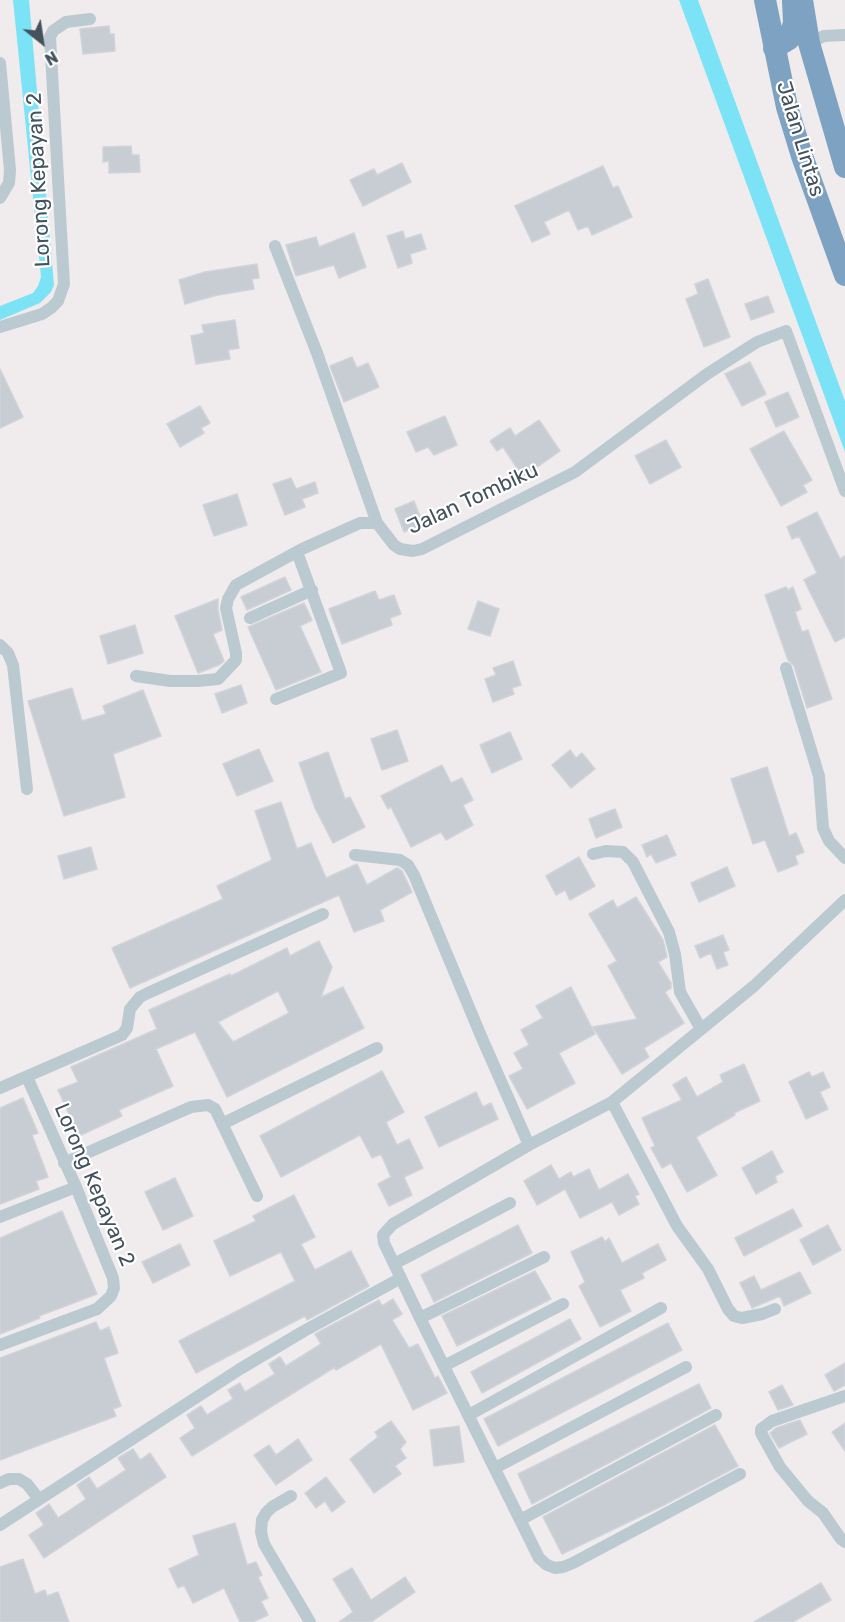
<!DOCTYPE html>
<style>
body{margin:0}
#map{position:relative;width:845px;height:1622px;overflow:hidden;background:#f0eced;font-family:Rubik,sans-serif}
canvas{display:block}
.north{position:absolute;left:12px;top:12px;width:60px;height:60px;-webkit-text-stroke:4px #fff;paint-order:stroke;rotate:150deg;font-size:16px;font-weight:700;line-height:24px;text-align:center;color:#43525c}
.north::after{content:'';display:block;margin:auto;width:21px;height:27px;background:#43525c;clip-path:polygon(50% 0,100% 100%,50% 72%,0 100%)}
</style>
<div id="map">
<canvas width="845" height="1622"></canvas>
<div class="north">N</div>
</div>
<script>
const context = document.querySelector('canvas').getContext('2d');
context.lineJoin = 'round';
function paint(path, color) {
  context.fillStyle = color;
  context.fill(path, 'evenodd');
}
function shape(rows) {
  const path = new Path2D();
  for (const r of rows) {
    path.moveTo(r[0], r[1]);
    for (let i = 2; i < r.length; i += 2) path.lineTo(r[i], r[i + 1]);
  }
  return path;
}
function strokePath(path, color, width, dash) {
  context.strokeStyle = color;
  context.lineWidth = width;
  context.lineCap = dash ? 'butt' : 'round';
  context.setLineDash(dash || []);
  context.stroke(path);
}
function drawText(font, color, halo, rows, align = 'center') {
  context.font = font + ' Rubik,sans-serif';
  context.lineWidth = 4.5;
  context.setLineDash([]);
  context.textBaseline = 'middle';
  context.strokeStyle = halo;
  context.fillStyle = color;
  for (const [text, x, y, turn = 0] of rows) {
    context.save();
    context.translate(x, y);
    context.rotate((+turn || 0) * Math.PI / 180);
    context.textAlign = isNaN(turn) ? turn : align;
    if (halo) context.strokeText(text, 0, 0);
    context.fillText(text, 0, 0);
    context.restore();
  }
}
const water = shape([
 [13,0,29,0,54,285,51,292,40,303,0,320,0,306,33,293,38,286,41,277],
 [679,0,698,0,781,227,845,401,845,452]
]);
const building = shape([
 [109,26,110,34,114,34,115,51,83,54,80,29,109,26],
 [131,146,132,155,139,155,140,172,109,173,109,161,103,162,103,147,131,146],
 [402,163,411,182,363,206,350,180,374,169,377,175,402,163],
 [603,166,613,188,618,186,632,217,592,235,588,226,578,230,569,210,544,222,550,234,532,242,515,206,603,166],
 [403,231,405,239,421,234,426,249,410,254,412,263,398,268,387,236,403,231],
 [354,233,366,267,339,278,334,265,296,276,286,245,316,237,319,247,354,233],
 [257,264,259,278,252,279,254,289,218,295,185,304,179,280,205,272,257,264],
 [708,279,730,337,704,347,686,299,698,294,695,284,708,279],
 [768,296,774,312,751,320,745,304,768,296],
 [235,320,239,348,228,350,230,359,196,364,191,336,204,333,202,325,235,320],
 [352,357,357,368,368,363,379,387,344,402,330,366,352,357],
 [750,362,766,394,742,406,725,374,750,362],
 [0,369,23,417,0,428,0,369],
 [788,392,799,417,776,427,765,402,788,392],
 [200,406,210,423,201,428,204,433,180,447,167,424,200,406],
 [445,416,457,445,434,455,428,447,416,452,407,432,445,416],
 [539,420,560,451,523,477,503,447,497,451,490,441,510,428,515,436,539,420],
 [784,431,812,480,803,485,807,492,781,506,750,449,784,431],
 [666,440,681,467,650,484,635,456,666,440],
 [291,478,296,489,315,482,318,493,302,499,305,507,285,515,273,484,291,478],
 [237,494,247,525,214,536,203,505,237,494],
 [414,501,423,524,404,532,395,509,414,501],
 [817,512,840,559,845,556,845,637,835,642,804,580,817,573,799,536,792,539,787,527,817,512],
 [285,577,291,590,247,610,241,597,285,577],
 [786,587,788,590,793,587,801,609,795,612,802,632,808,630,832,699,807,708,794,666,788,660,765,595,786,587],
 [375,591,379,600,394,595,401,614,390,618,392,625,342,644,329,609,375,591],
 [218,599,218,610,222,630,213,634,224,661,219,665,198,673,175,616,218,599],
 [478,601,499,609,490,636,468,629,478,601],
 [304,603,312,620,300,626,321,672,276,690,248,627,304,603],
 [135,625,143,653,108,664,100,636,135,625],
 [513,661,521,685,512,688,514,694,493,702,485,679,496,675,493,668,513,661],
 [241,685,247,703,222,713,215,694,241,685],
 [72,688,82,721,106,714,103,706,143,690,161,736,113,754,125,797,64,816,28,701,72,688],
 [397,730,408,761,382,770,371,739,397,730],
 [510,732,522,759,492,773,480,745,510,732],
 [259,749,273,781,237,796,223,764,259,749],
 [570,750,576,758,582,753,595,769,571,788,552,765,570,750],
 [328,752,345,799,350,797,365,827,333,843,315,808,299,763,328,752],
 [442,765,451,783,462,778,473,800,463,805,473,825,446,840,441,832,411,847,391,807,388,809,381,796,442,765],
 [767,767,789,836,796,833,804,852,795,856,798,864,778,872,765,840,753,844,731,779,767,767],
 [281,802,297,849,311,843,326,878,357,864,367,885,397,868,402,871,412,892,380,910,384,921,354,932,339,895,130,988,112,948,223,899,217,886,272,860,255,811,281,802],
 [615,809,622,827,596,838,589,819,615,809],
 [667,835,676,855,656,863,651,854,647,857,642,845,667,835],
 [91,847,97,869,64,879,58,856,91,847],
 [579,857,595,886,570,900,565,890,556,895,546,876,579,857],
 [727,867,735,886,699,902,691,883,727,867],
 [636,897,663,940,667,957,658,962,671,983,671,988,665,992,684,1023,644,1048,649,1057,622,1074,593,1027,637,1019,608,966,617,961,589,914,613,900,617,908,636,897],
 [723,935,729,950,723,952,728,965,717,969,711,953,700,958,695,946,723,935],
 [319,941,332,967,321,997,343,987,364,1028,227,1097,195,1032,156,1049,173,1086,119,1110,122,1116,79,1136,58,1090,78,1082,71,1067,157,1029,149,1010,230,974,231,976,287,948,290,956,319,941],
 [278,991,289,1013,233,1042,218,1022,278,991],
 [571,987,595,1034,559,1053,575,1083,527,1109,509,1076,523,1069,514,1053,529,1045,521,1030,543,1018,536,1006,571,987],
 [744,1064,760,1101,734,1113,735,1115,696,1137,717,1175,687,1192,671,1163,662,1168,651,1148,655,1146,642,1118,682,1100,673,1085,686,1077,697,1097,723,1082,720,1075,744,1064],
 [382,1071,404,1112,386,1122,397,1145,409,1139,423,1168,404,1177,412,1195,389,1206,378,1184,391,1177,381,1154,372,1158,360,1135,281,1177,260,1136,382,1071],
 [809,1072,812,1077,823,1072,830,1087,820,1092,828,1109,806,1119,789,1082,809,1072],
 [476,1092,483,1107,491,1103,498,1119,439,1147,425,1117,476,1092],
 [23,1098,38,1133,32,1135,48,1177,36,1181,39,1189,0,1204,0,1108,23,1098],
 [772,1151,783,1172,775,1176,777,1182,756,1194,742,1168,772,1151],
 [551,1165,559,1179,571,1172,573,1177,589,1169,599,1190,628,1174,639,1194,635,1196,639,1204,619,1215,612,1202,580,1218,565,1189,537,1205,524,1181,551,1165],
 [175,1178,193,1216,163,1230,145,1192,175,1178],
 [294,1195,315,1237,301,1244,315,1270,351,1251,369,1286,307,1320,305,1316,196,1373,179,1341,295,1281,281,1252,230,1276,214,1241,256,1221,253,1216,294,1195],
 [793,1209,802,1226,744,1256,735,1238,793,1209],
 [62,1211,97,1294,39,1316,40,1318,0,1334,0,1238,62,1211],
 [518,1225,532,1253,434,1302,421,1275,518,1225],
 [828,1225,841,1250,813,1265,800,1240,828,1225],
 [602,1237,605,1242,609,1238,622,1263,658,1244,666,1260,642,1273,644,1278,620,1290,631,1311,600,1327,579,1286,585,1282,571,1252,602,1237],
 [180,1244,190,1265,153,1283,142,1262,180,1244],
 [535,1271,551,1299,457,1346,442,1316,535,1271],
 [800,1272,811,1293,784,1306,780,1296,752,1308,740,1283,754,1276,761,1290,800,1272],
 [393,1299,402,1314,392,1320,409,1348,418,1344,435,1378,438,1376,447,1393,413,1410,381,1344,336,1370,335,1367,192,1456,180,1438,195,1428,187,1415,201,1406,207,1415,233,1399,228,1390,240,1383,245,1392,275,1374,269,1364,280,1357,286,1366,321,1344,315,1334,379,1300,382,1306,393,1299],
 [570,1319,581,1339,482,1393,471,1372,570,1319],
 [96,1322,100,1331,109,1327,118,1353,104,1358,121,1406,113,1409,116,1416,0,1460,0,1358,96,1322],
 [668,1323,682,1350,498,1446,484,1419,668,1323],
 [845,1363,845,1385,834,1391,825,1375,845,1363],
 [699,1384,711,1408,532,1504,518,1474,699,1384],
 [782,1385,793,1405,778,1410,769,1392,782,1385],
 [800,1420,807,1434,779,1448,770,1433,776,1428,800,1420],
 [391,1421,406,1442,400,1449,406,1458,395,1466,401,1474,374,1493,350,1459,378,1437,375,1432,391,1421],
 [845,1423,845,1451,832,1432,845,1423],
 [715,1425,738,1466,664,1505,562,1554,543,1517,715,1425],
 [459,1426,464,1462,434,1466,430,1430,459,1426],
 [298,1439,312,1460,276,1485,254,1455,269,1445,276,1455,298,1439],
 [133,1449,140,1460,150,1453,166,1477,44,1558,29,1535,44,1525,36,1513,49,1504,58,1518,86,1499,77,1485,89,1477,97,1489,126,1470,118,1458,133,1449],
 [326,1477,345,1502,332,1512,325,1501,316,1508,305,1493,326,1477],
 [235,1523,247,1565,256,1562,262,1575,258,1577,268,1598,261,1601,268,1615,253,1622,240,1622,224,1588,193,1603,184,1585,178,1588,169,1569,199,1555,193,1536,235,1523],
 [23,1559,35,1594,45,1590,47,1596,58,1592,69,1622,0,1622,0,1567,23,1559],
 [352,1568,371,1600,405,1577,415,1592,371,1622,339,1622,353,1612,333,1579,352,1568],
 [821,1583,831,1600,793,1622,754,1622,821,1583]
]);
const street = shape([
 [809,43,824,36,845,35],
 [0,63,10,170,9,183,0,198],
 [275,246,317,353,377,523],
 [0,327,42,314,51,308,58,301,64,284,50,37,53,31,66,22,90,19],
 [250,618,312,590],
 [0,645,8,653,13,665,27,789],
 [786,668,819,776,823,828,829,841,845,858],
 [136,676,170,681,197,681,218,679,236,660,236,653,226,608,228,599,236,585,302,549,360,523,377,523,394,545,400,549,413,551,422,549,575,472,707,374,757,342,786,331,845,491],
 [276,699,341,673,297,552],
 [593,854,606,851,623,852,633,862,669,932,675,954,680,992,701,1029],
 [355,855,400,860,408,865,414,875,481,1036,529,1145],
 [0,1088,122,1035,127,1028,130,1009,140,997,148,993,323,914],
 [612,1102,677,1226,708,1269,728,1309,734,1316,742,1318,762,1314,775,1309],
 [222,1124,377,1048],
 [64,1163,191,1107,208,1105,215,1109,257,1196],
 [0,1217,76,1187],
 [394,1264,510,1203],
 [420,1318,544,1257],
 [0,1345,97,1309,111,1296,114,1288,113,1278,76,1187,27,1077],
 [444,1366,563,1304],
 [845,1396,772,1421,761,1429,761,1433,780,1467,808,1501,823,1513,841,1539,845,1542],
 [469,1415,661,1308],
 [495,1468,686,1367],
 [740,1474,573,1563,563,1567,555,1568,547,1565,539,1558,420,1318,384,1243,383,1235,393,1224,529,1145,612,1102,754,986,845,900],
 [0,1483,9,1479,19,1479,27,1484,39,1499],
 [291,1496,272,1507,266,1513,262,1520,261,1532,264,1544,310,1622],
 [520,1520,716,1415],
 [0,1525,240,1369,304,1331,401,1278]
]);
const highway = shape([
 [765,0,787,107,802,156,845,275],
 [802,0,809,43,845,167],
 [774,48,789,39,794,23,793,1]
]);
const streetNames = [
 ["Jalan Lintas",800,139,73],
 ["Lorong Kepayan 2",39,180,-93],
 ["Jalan Tombiku",473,499,-25],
 ["Lorong Kepayan 2",94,1185,67]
];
paint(water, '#7ce3f6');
paint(building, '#c8ccd3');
strokePath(building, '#d0d3da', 1.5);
strokePath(street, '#bbc9d1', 12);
strokePath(highway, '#7ea3c2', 22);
drawText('21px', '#43525c', '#fff', streetNames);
</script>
